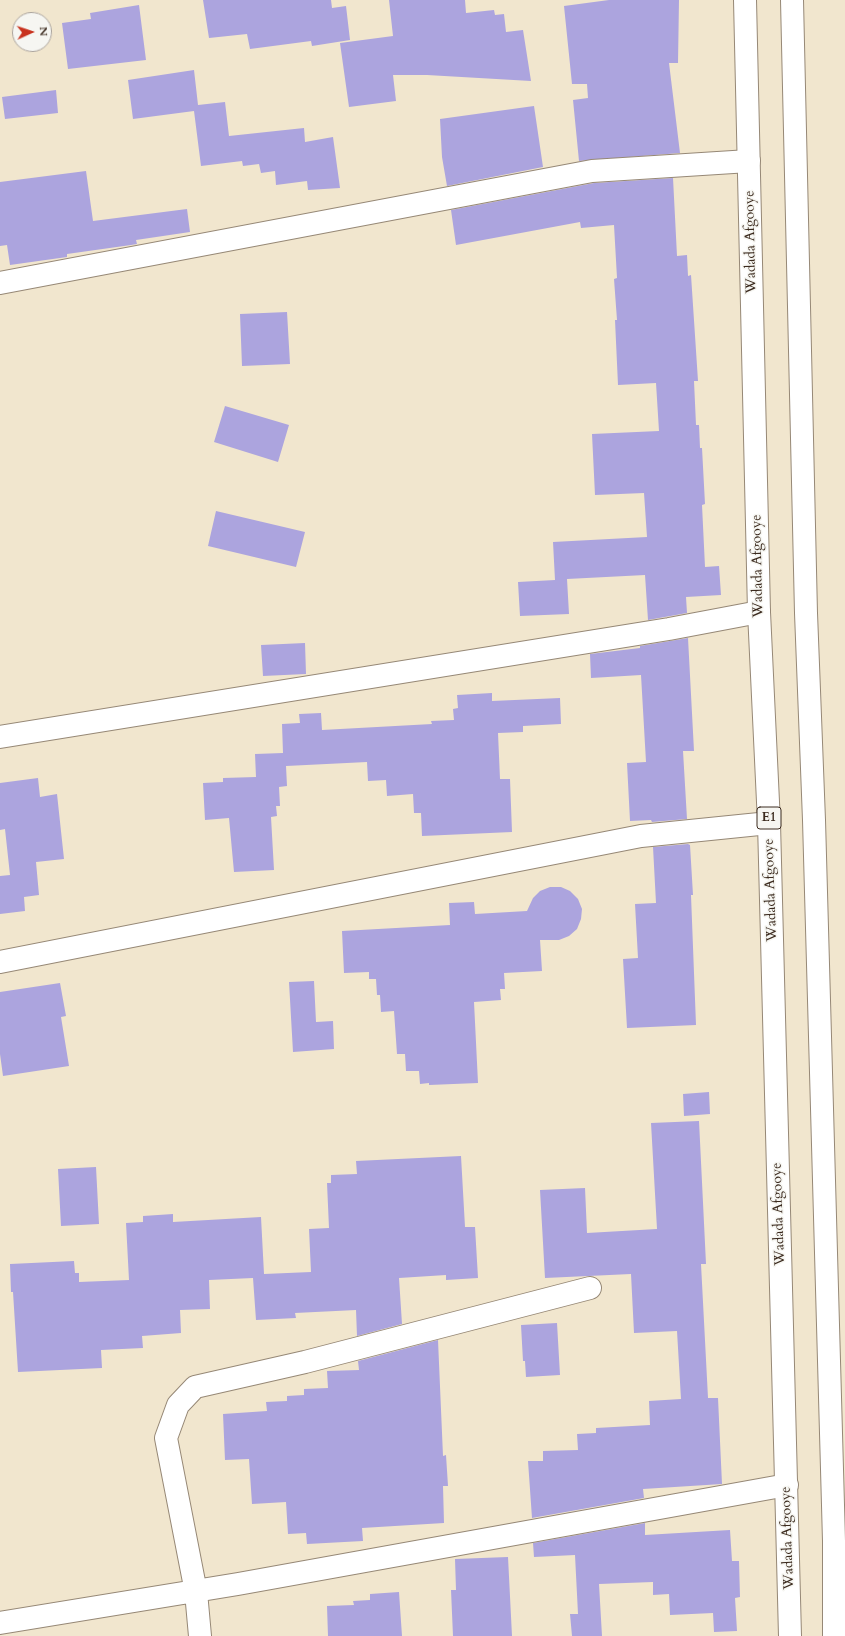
<!DOCTYPE html>
<style>
body{margin:0}
#map{position:relative;width:845px;height:1636px;overflow:hidden;background:#f1e6ce;font-family:Cardo,serif}
canvas{display:block}
.north{position:absolute;left:12px;top:12px;width:40px;height:40px;box-sizing:border-box;background:#f6f6f2;border:1px solid #aba49d;border-radius:50%;rotate:87deg;font-size:11px;font-weight:700;line-height:16px;text-align:center;color:#3b2a1e}
.north::after{content:'';display:block;margin:auto;width:14px;height:18px;background:#c8321e;clip-path:polygon(50% 0,100% 100%,50% 72%,0 100%)}
</style>
<div id="map">
<canvas width="845" height="1636"></canvas>
<div class="north">N</div>
</div>
<script>
const context = document.querySelector('canvas').getContext('2d');
context.lineJoin = 'round';
function paint(path, color) {
  context.fillStyle = color;
  context.fill(path, 'evenodd');
}
function shape(rows) {
  const path = new Path2D();
  for (const r of rows) {
    path.moveTo(r[0], r[1]);
    for (let i = 2; i < r.length; i += 2) path.lineTo(r[i], r[i + 1]);
  }
  return path;
}
function strokePath(path, color, width, dash) {
  context.strokeStyle = color;
  context.lineWidth = width;
  context.lineCap = dash ? 'butt' : 'round';
  context.setLineDash(dash || []);
  context.stroke(path);
}
function drawText(font, color, halo, rows, align = 'center') {
  context.font = font + ' Cardo,serif';
  context.lineWidth = 3;
  context.setLineDash([]);
  context.textBaseline = 'middle';
  context.strokeStyle = halo;
  context.fillStyle = color;
  for (const [text, x, y, turn = 0] of rows) {
    context.save();
    context.translate(x, y);
    context.rotate((+turn || 0) * Math.PI / 180);
    context.textAlign = isNaN(turn) ? turn : align;
    if (halo) context.strokeText(text, 0, 0);
    context.fillText(text, 0, 0);
    context.restore();
  }
}
const building = shape([
 [203,0,331,0,332,8,346,6,350,40,312,46,311,41,250,49,247,34,209,38],
 [389,0,465,0,466,13,494,10,495,15,504,14,506,32,523,30,531,81,427,75,393,75,396,101,349,107,340,43,393,36],
 [609,0,679,0,678,63,669,63,680,153,579,161,573,100,588,98,587,84,572,84,564,6],
 [139,5,146,60,68,69,62,23,91,19,90,13],
 [194,70,198,105,225,102,229,136,304,128,305,142,333,137,340,188,308,190,307,181,276,185,275,171,261,173,259,164,243,166,242,161,201,166,194,111,133,119,128,80],
 [56,90,58,113,5,119,2,97],
 [534,106,543,167,447,186,442,157,440,119],
 [86,171,93,221,187,209,190,232,136,240,137,244,131,245,67,254,67,257,10,265,7,245,0,246,0,182],
 [673,178,677,256,687,255,688,276,691,275,698,381,694,381,696,425,699,425,700,448,702,448,705,504,702,505,705,567,719,566,721,595,686,597,687,613,648,620,645,575,567,579,569,614,520,616,518,582,555,580,553,542,647,537,644,493,595,495,592,434,659,431,656,383,618,385,615,320,617,320,614,279,617,278,614,225,581,228,580,222,456,245,451,210,594,183],
 [287,312,290,364,242,366,240,314],
 [225,406,289,425,278,462,214,442],
 [216,511,305,532,296,567,208,546],
 [688,638,694,751,683,751,687,819,652,822,651,820,630,821,627,763,646,762,641,675,591,678,590,654,640,648,640,646],
 [305,643,306,674,263,676,261,645],
 [492,693,492,701,560,698,561,724,523,726,523,732,498,733,500,779,510,779,512,832,422,836,421,813,414,813,413,794,387,796,386,780,368,781,367,762,286,766,287,786,279,787,280,806,276,806,277,816,271,817,274,870,234,872,229,818,205,820,203,783,223,782,223,778,256,777,255,754,283,753,282,724,300,723,299,714,321,713,322,730,432,724,431,721,454,720,453,709,458,708,457,695],
 [38,778,40,797,57,794,64,859,36,862,39,895,24,897,25,911,0,914,0,876,10,875,5,829,0,830,0,783],
 [688,844,690,845,693,895,691,895,696,1025,627,1028,623,959,638,958,635,904,656,903,653,847],
 [550,887,561,887,570,891,578,899,582,909,581,919,577,929,569,936,559,940,540,940,542,971,504,973,505,989,500,989,501,1000,474,1002,478,1083,429,1085,429,1083,420,1084,419,1071,406,1071,405,1054,397,1054,394,1011,381,1012,380,995,377,995,376,979,369,979,369,972,344,973,342,931,450,925,449,903,474,902,475,914,527,911,533,898,540,891],
 [314,981,316,1022,333,1021,334,1049,293,1052,289,982],
 [60,983,66,1016,61,1017,69,1066,3,1076,0,1054,0,992],
 [709,1092,710,1114,684,1116,683,1094],
 [699,1121,706,1264,701,1264,708,1398,718,1398,722,1484,643,1489,644,1498,532,1518,528,1461,543,1461,543,1451,578,1450,577,1434,596,1433,596,1428,650,1425,649,1401,681,1399,677,1331,634,1333,631,1274,545,1278,540,1190,585,1188,587,1233,657,1229,651,1123],
 [461,1156,465,1227,475,1227,478,1278,446,1280,446,1275,399,1278,402,1324,357,1336,356,1310,295,1313,296,1318,256,1320,253,1278,209,1280,210,1309,180,1310,181,1333,142,1336,143,1348,101,1350,102,1368,18,1372,13,1292,11,1292,10,1264,74,1261,75,1273,79,1273,79,1282,129,1280,126,1223,143,1222,143,1216,173,1214,173,1222,261,1217,264,1274,311,1272,309,1229,329,1228,327,1183,331,1183,331,1175,357,1174,356,1161],
 [96,1167,99,1224,61,1226,58,1169],
 [557,1323,560,1375,526,1377,525,1361,523,1361,521,1325],
 [438,1340,443,1456,446,1455,448,1486,443,1486,444,1523,362,1528,363,1541,307,1544,306,1533,288,1534,286,1502,252,1504,249,1459,225,1460,223,1414,267,1411,266,1402,287,1401,287,1396,304,1395,304,1389,328,1388,327,1371,359,1370,358,1361],
 [645,1523,645,1535,730,1530,732,1561,739,1561,740,1597,735,1598,737,1631,714,1632,713,1613,670,1615,669,1594,653,1595,653,1582,599,1584,602,1636,572,1636,570,1614,578,1614,575,1555,534,1557,533,1543],
 [508,1557,512,1636,453,1636,451,1590,456,1590,455,1559],
 [399,1592,402,1636,328,1636,327,1606,354,1605,353,1601,370,1600,370,1594]
]);
const street = shape([
 [0,283,592,171,749,161],
 [0,737,669,629,759,612],
 [0,962,641,836,769,823],
 [0,1623,238,1584,787,1485],
 [200,1636,196,1592,166,1438,178,1405,195,1387,305,1362,590,1288]
]);
const highway = shape([
 [745,0,759,612,769,823,790,1636],
 [792,0,806,613,814,820,834,1541,834,1636]
]);
const shields = [
 [769,818,24]
];
const shieldNames = [
 ["E1",769,818]
];
const streetNames = [
 ["Wadada Afgooye",751,242,-91],
 ["Wadada Afgooye",758,566,-91],
 ["Wadada Afgooye",771,890,-92],
 ["Wadada Afgooye",779,1214,-92],
 ["Wadada Afgooye",788,1538,-92]
];
paint(building, '#aca4de');
strokePath(street, '#968876', 24);
strokePath(highway, '#968876', 24);
strokePath(street, '#fff', 22);
strokePath(highway, '#fff', 22);
for (const [x, y, w] of shields) {
  const box = new Path2D();
  box.roundRect(x - w / 2, y - 11, w, 22, 3);
  context.fillStyle = '#f6f6f2';
  context.fill(box);
  strokePath(box, '#3b2a1e', 1);
}
drawText('bold 13px', '#3b2a1e', null, shieldNames);
drawText('14px', '#3b2a1e', '#f6f6f2', streetNames);
</script>
